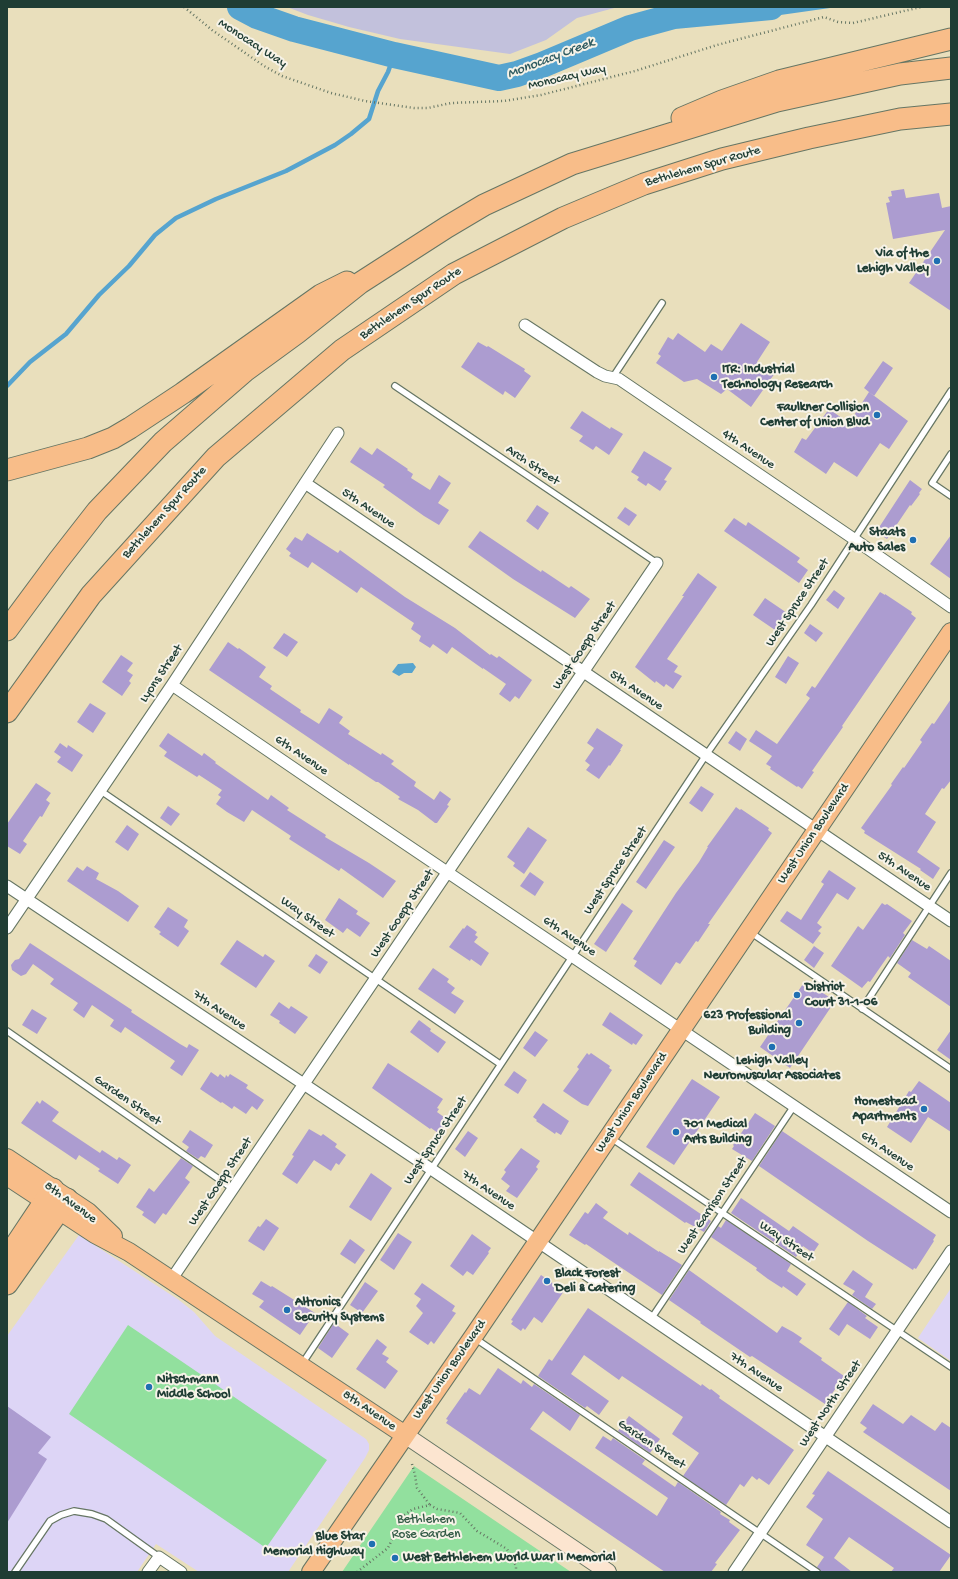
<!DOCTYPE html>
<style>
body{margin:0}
#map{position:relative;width:958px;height:1579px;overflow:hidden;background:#e9dfbc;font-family:"Gochi Hand",sans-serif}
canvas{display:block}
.frame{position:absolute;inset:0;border:8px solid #1f3d34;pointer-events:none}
</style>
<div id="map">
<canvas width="958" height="1579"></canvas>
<div class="frame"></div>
</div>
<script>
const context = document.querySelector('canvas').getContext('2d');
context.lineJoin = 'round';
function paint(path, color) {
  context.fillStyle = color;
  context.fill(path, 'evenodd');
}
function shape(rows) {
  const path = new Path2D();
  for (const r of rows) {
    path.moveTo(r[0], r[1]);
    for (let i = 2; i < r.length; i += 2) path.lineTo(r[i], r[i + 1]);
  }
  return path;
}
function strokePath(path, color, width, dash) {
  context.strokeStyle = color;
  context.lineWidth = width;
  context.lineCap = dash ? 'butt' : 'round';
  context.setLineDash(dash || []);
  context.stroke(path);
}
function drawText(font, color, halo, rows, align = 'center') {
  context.font = font + ' "Gochi Hand",sans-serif';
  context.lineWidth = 4;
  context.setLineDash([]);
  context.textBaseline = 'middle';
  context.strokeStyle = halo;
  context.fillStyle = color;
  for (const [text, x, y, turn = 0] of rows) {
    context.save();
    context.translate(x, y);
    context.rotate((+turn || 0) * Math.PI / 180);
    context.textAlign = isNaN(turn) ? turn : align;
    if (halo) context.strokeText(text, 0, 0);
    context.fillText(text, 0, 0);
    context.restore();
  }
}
const built = shape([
 [79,1235,179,1300,194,1312,215,1336,366,1439,369,1444,369,1450,365,1458,288,1572,199,1572,156,1544,137,1572,7,1572,7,1336],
 [951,1288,951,1361,918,1338]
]);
const industrial = shape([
 [287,7,618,7,577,18,546,40,510,54,400,39,349,27,308,15]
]);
const green = shape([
 [128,1325,327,1460,266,1548,69,1414],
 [414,1466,571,1572,342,1572]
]);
const water = shape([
 [671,7,837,7,731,22,676,23],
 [413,663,416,667,412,673,404,673,399,676,392,672,398,664]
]);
const stream = shape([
 [7,386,30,362,66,334,99,295,129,266,155,235,176,218,216,199,286,171,335,145,351,134,369,119,378,91,388,72,394,55]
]);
const river = shape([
 [240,7,257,16,294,29,394,55,499,78,517,74,542,65,630,28,674,16,771,7]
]);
const building = shape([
 [904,189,906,198,939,193,942,208,951,206,951,311,909,283,945,230,893,239,886,203,890,202,888,197,892,196,891,191],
 [741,323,770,342,757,362,775,373,751,407,727,389,721,394,697,379,684,382,656,363,661,356,658,354,668,337,673,340,678,333,705,352,711,344,722,351],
 [478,342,487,347,488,346,525,369,524,371,531,376,515,398,505,391,503,395,461,367],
 [883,361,893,368,874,396,864,388],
 [869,392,908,421,889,449,880,443,857,477,834,462,826,474,794,452,802,438,806,440,829,409,849,423],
 [582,411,610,429,611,427,623,434,609,455,596,446,593,450,579,441,583,436,570,428],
 [360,447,372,455,377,448,408,469,407,470,413,474,411,478,430,490,439,475,451,483,438,503,449,510,439,525,424,516,383,487,385,485,350,462],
 [644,451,672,468,664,480,667,481,660,491,648,483,646,486,637,480,639,477,631,472],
 [910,480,922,489,919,493,920,494,911,506,910,505,887,539,876,532],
 [537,505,549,513,538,530,526,521],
 [625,507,637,515,629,526,617,518],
 [734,518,746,526,748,522,800,558,797,562,808,570,799,583,724,531],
 [480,531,541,572,542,570,569,588,571,586,590,599,575,618,513,579,468,547],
 [307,533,338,553,340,550,405,597,455,628,490,655,491,654,497,658,499,656,532,680,519,699,515,696,510,702,499,694,506,684,483,668,483,669,452,647,447,654,433,644,430,648,419,641,421,636,411,629,414,623,361,587,357,593,312,562,308,568,289,556,291,553,286,549,295,537,302,541],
 [951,535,951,579,930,564],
 [698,573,717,587,667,659,678,666,674,672,682,676,673,689,666,684,664,687,656,681,655,683,635,667,684,596,682,596],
 [834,590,845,598,838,609,826,600],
 [880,592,885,595,885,594,912,612,911,614,916,618,842,726,843,727,812,771,814,772,802,789,798,786,797,787,770,769,771,767,766,764,772,756,749,741,756,730,777,744,810,698,806,695,812,686,815,688],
 [765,598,787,613,775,630,753,615],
 [810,624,823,633,816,642,804,633],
 [284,633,298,642,287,657,273,648],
 [228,642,238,649,239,648,266,667,259,677,272,686,270,689,301,710,300,712,319,724,329,708,343,717,339,723,350,731,348,734,381,755,382,753,394,761,391,764,416,782,414,786,434,800,440,791,451,799,447,805,449,806,437,823,435,823,418,810,398,799,400,797,378,782,376,782,349,764,349,765,209,670],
 [121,655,133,663,127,671,133,675,129,681,131,683,122,696,102,682],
 [788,656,799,663,786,684,775,677],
 [951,699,951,780,944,789,942,788,925,814,936,822,917,852,940,868,933,879,920,870,921,869,864,833,865,831,861,828,892,785,891,784,903,767,904,768,922,742,920,740,932,723,934,724],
 [90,703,106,713,93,733,77,722],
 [597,728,623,745,620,750,621,750,610,766,609,765,599,779,586,770,590,765,585,761,594,748,587,743],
 [736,731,747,739,740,751,728,743],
 [168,733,202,756,204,753,216,762,215,763,268,800,271,795,289,808,287,810,326,835,325,837,369,863,396,881,383,898,341,868,339,871,289,839,291,836,252,810,244,822,227,812,216,804,221,797,218,795,222,790,199,775,197,777,164,756,167,752,159,746],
 [60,743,67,748,68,745,83,755,72,772,57,762,61,757,54,752],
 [36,783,51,793,46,800,50,803,42,817,40,816,23,841,27,844,20,854,7,846,7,824],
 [701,786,714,794,702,812,689,803],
 [168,806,180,814,171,826,160,818],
 [736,807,740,810,741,809,769,828,768,830,772,833,708,924,710,924,698,942,696,941,680,964,676,962,661,985,634,966,637,961,633,959,676,893,699,862,708,847,707,847],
 [127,825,139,834,128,851,115,842],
 [528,827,547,840,524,874,513,866,515,863,507,857],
 [664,840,675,847,646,889,636,882],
 [87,866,99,873,96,879,118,891,139,906,128,922,67,881,77,867,83,871],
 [829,870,856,888,848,900,837,893,817,923,822,927,818,931,821,933,813,944,780,921,787,911,801,920,824,884,821,882],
 [530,872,544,882,535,896,520,886],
 [339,898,358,911,356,914,370,923,360,937,347,928,343,933,325,920],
 [622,903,633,911,606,952,594,944],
 [882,903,885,905,887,904,912,921,903,933,905,935,890,958,888,956,870,982,868,981,862,988,831,966,858,926,863,930],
 [168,907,188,920,184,927,189,931,178,947,159,934,161,932,154,927],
 [467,925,477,932,475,935,478,937,474,942,489,953,481,966,471,959,470,961,449,947,463,928,464,929],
 [237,940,263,957,265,954,275,961,256,988,220,964],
 [912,940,927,949,929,946,951,961,951,1007,908,977,911,973,897,963],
 [30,943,132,1010,131,1012,180,1044,187,1048,189,1044,199,1050,182,1076,170,1068,175,1061,125,1027,121,1033,110,1026,114,1020,92,1005,84,1018,73,1010,78,1003,50,984,54,979,33,964,26,974,21,976,12,970,11,965,15,960,19,959],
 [814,946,824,953,814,968,804,960],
 [316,954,328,962,320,974,308,966],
 [433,968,449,979,447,982,455,988,451,993,464,1001,455,1014,418,989],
 [805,981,835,1001,790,1068,760,1047],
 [279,1002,289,1009,291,1006,308,1017,295,1034,279,1023,280,1021,270,1015],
 [32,1009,47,1018,37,1034,22,1025],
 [610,1012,643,1035,636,1045,633,1043,632,1045,602,1025],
 [419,1020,431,1029,430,1031,446,1042,438,1053,410,1032],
 [951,1030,951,1060,937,1050],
 [535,1031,548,1040,535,1057,523,1048],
 [587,1053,589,1055,591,1053,610,1066,609,1068,612,1070,588,1106,582,1104,563,1091,579,1069,577,1067],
 [388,1063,443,1099,437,1108,439,1109,437,1112,448,1120,441,1132,438,1133,431,1128,430,1129,372,1088],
 [514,1071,527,1080,518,1094,504,1085],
 [211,1072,218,1077,220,1074,225,1078,226,1075,228,1077,230,1074,248,1085,246,1088,264,1100,257,1110,252,1106,246,1114,234,1106,232,1109,222,1102,221,1103,200,1089],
 [692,1079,720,1097,674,1165,646,1147],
 [919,1081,951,1103,951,1132,928,1117,911,1143,887,1127,909,1091,911,1092],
 [42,1100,59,1112,52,1121,100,1153,102,1150,117,1160,119,1157,131,1165,118,1184,98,1171,100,1169,79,1155,76,1160,21,1123,37,1101,40,1104],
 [543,1103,569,1121,561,1135,556,1132,555,1134,536,1121,537,1120,533,1117],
 [755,1113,775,1126,752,1161,732,1149,734,1146,733,1145],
 [309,1129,321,1136,323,1134,337,1144,335,1147,346,1155,339,1165,336,1163,331,1171,314,1160,297,1184,282,1174,294,1156,292,1155],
 [190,1130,213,1145,205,1158,201,1156,198,1159,186,1151,189,1147,182,1142],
 [468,1131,478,1138,465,1157,455,1149],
 [782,1131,936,1235,933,1240,934,1241,916,1269,914,1268,913,1270,868,1241,759,1166],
 [521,1148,540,1161,536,1167,538,1169,517,1198,506,1191,510,1186,501,1179,506,1172,504,1170],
 [181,1158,193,1166,185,1178,190,1182,166,1215,163,1213,155,1224,142,1215,144,1212,136,1207,149,1188,154,1192],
 [639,1172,711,1221,704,1232,686,1222,685,1223,630,1185],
 [371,1173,392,1188,371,1221,349,1207],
 [741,1198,789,1231,793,1226,819,1244,813,1253,803,1246,796,1257,731,1213],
 [596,1203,608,1212,603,1218,628,1235,629,1232,659,1252,659,1251,682,1265,662,1295,586,1244,585,1245,569,1235,585,1212,588,1214],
 [266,1219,279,1228,264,1251,248,1241,258,1226,260,1227],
 [726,1220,791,1264,787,1271,806,1284,797,1296,783,1286,782,1288,768,1279,756,1270,757,1268,711,1237,718,1226,721,1228],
 [398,1233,412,1242,394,1270,380,1260],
 [472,1234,491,1248,488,1252,489,1253,473,1275,467,1271,463,1276,450,1266],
 [350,1239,365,1250,355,1264,340,1254],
 [689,1270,777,1333,782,1326,793,1332,802,1338,799,1342,822,1358,821,1360,844,1376,825,1404,752,1356,750,1357,700,1323,701,1322,669,1300],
 [853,1270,873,1284,865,1297,876,1304,872,1309,852,1295,855,1291,843,1284],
 [541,1275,564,1291,542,1323,534,1317,525,1330,523,1328,521,1331,511,1324,513,1321,511,1320],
 [261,1281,271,1287,272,1286,315,1313,300,1335,259,1307,264,1301,252,1294],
 [365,1282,378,1291,362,1313,350,1305],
 [422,1283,455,1306,452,1311,456,1313,434,1344,431,1341,428,1345,409,1332,423,1313,416,1306,421,1299,414,1294],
 [848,1302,867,1316,865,1318,878,1327,870,1339,847,1324,839,1336,829,1329],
 [588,1308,701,1386,702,1384,710,1390,711,1389,720,1396,719,1398,794,1450,769,1485,759,1478,757,1480,752,1476,744,1487,740,1484,726,1505,683,1476,699,1453,672,1434,683,1417,622,1376,619,1380,584,1355,571,1374,609,1401,599,1415,587,1406,585,1408,538,1376,549,1359,552,1361],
 [334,1323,349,1334,332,1358,318,1348],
 [377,1339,387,1347,382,1354,389,1358,386,1362,398,1371,385,1389,356,1369],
 [498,1368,521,1384,523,1380,532,1387,534,1384,580,1415,570,1431,543,1411,530,1429,657,1516,668,1498,595,1448,603,1436,611,1441,613,1438,645,1460,642,1464,675,1487,678,1482,721,1512,720,1514,730,1520,729,1522,740,1530,715,1563,717,1564,711,1572,665,1572,446,1423,448,1420,446,1419,465,1392,466,1393,469,1388,480,1395],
 [873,1404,903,1424,911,1415,935,1431,942,1422,951,1428,951,1491,863,1432,867,1428,860,1423],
 [7,1406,51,1437,38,1453,47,1459,7,1523],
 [629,1416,660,1439,650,1453,618,1431],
 [828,1471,951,1555,939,1572,891,1572,894,1568,849,1537,834,1558,852,1572,821,1572,817,1567,824,1557,806,1545,823,1519,806,1507,815,1495,812,1494]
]);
const path = shape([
 [184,7,212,30,264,66,282,76,331,93,365,101,414,108,428,108,451,103,504,101,541,95,635,71,717,45,824,17,838,22,853,23,921,7],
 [412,1464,415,1475,417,1488,430,1505],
 [357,1572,388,1548,403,1516,413,1509,430,1505,437,1509,460,1513,477,1531,507,1549,516,1566,516,1572]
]);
const service = shape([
 [613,377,662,303],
 [395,386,657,563],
 [951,454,932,483,951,496],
 [101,791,500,1064],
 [750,932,951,1069],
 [862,1009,951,873],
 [7,1031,233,1189],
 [611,1138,951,1367],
 [651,1319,794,1106],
 [476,1339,817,1572],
 [302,1364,706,755,811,605,951,391],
 [15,1572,50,1521,61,1515,74,1511,92,1514,106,1519,159,1557]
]);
const minor = shape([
 [525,325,597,372,605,376,619,379,854,539,951,607],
 [305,483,951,921],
 [172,685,333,795,951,1212],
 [7,886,431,1169,951,1522],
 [7,928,172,685,338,433],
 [171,1280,657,563],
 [148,1572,159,1557,181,1572],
 [734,1572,951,1251]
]);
const secondary = shape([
 [405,1435,608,1572]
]);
const primary = shape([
 [7,1158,88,1212,113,1236],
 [7,1176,95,1234,129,1252,405,1435],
 [311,1572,473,1337,951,632]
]);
const motorway = shape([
 [682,118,722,101,779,81,951,39],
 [7,470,88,448,113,438,130,428,183,393,321,295,347,282],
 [7,630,58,561,97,511,163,442,245,371,297,333,360,283,447,227,484,205,572,164,777,101,900,74,951,68],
 [7,712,91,595,216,457,342,350,454,274,563,218,644,184,722,159,809,138,900,119,951,114],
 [7,1258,53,1189],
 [7,1284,67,1199]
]);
const markers = [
 [937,261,4,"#1f6fb2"],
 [714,377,4,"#1f6fb2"],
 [877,415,4,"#1f6fb2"],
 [913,540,4,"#1f6fb2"],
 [797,995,4,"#1f6fb2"],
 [799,1023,4,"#1f6fb2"],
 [772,1047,4,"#1f6fb2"],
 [924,1109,4,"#1f6fb2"],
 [676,1132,4,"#1f6fb2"],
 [547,1281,4,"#1f6fb2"],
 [287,1310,4,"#1f6fb2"],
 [149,1387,4,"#1f6fb2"],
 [372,1544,4,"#1f6fb2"],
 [395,1558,4,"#1f6fb2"]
];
const streetNames = [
 ["Monocacy Way",252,44,33],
 ["Monocacy Way",567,78,-13],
 ["Bethlehem Spur Route",703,167,-16],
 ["Bethlehem Spur Route",411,304,-34],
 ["4th Avenue",748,450,34],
 ["Arch Street",532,466,34],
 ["5th Avenue",368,509,34],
 ["Bethlehem Spur Route",165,513,-48],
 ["West Spruce Street",798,603,-56],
 ["West Goepp Street",585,646,-56],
 ["Lyons Street",162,674,-56],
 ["5th Avenue",636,691,34],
 ["6th Avenue",301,756,34],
 ["West Union Boulevard",814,834,-56],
 ["West Spruce Street",616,871,-56],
 ["5th Avenue",904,872,34],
 ["West Goepp Street",403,914,-56],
 ["Way Street",307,918,35],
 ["6th Avenue",569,937,34],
 ["7th Avenue",219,1011,34],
 ["Garden Street",127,1101,35],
 ["West Union Boulevard",632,1103,-56],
 ["West Spruce Street",436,1141,-56],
 ["6th Avenue",887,1152,34],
 ["West Goepp Street",221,1182,-56],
 ["7th Avenue",488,1191,34],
 ["8th Avenue",70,1203,36],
 ["West Garrison Street",713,1206,-56],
 ["Way Street",786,1242,34],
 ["West Union Boulevard",450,1370,-55],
 ["7th Avenue",756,1373,34],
 ["West North Street",831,1404,-56],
 ["8th Avenue",369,1411,34],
 ["Garden Street",651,1445,34]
];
const poiNames = [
 ["Via of the",929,254,"right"],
 ["Lehigh Valley",929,269,"right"],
 ["ITR: Industrial",722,370],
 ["Technology Research",722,385],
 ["Faulkner Collision",869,408,"right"],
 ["Center of Union Blvd",869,423,"right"],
 ["Staats",905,533,"right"],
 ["Auto Sales",905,548,"right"],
 ["District",805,988],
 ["Court 31-1-06",805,1003],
 ["623 Professional",791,1016,"right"],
 ["Building",791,1031,"right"],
 ["Lehigh Valley",772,1061,"center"],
 ["Neuromuscular Associates",772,1076,"center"],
 ["Homestead",916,1102,"right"],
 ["Apartments",916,1117,"right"],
 ["701 Medical",684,1125],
 ["Arts Building",684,1140],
 ["Black Forest",555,1274],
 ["Deli & Catering",555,1289],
 ["Altronics",295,1303],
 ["Security Systems",295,1318],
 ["Nitschmann",157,1380],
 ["Middle School",157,1395],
 ["Blue Star",364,1537,"right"],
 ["Memorial Highway",364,1552,"right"],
 ["West Bethlehem World War II Memorial",403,1558]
];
const parkNames = [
 ["Bethlehem",426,1520],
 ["Rose Garden",426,1535]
];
const waterNames = [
 ["Monocacy Creek",551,59,-21]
];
paint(built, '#ddd5f6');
paint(industrial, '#c2c1dc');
paint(green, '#92e09e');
paint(water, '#56a4cf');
strokePath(stream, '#56a4cf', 4.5);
strokePath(river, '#56a4cf', 26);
paint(building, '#ac9cd0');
strokePath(service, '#667664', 8);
strokePath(minor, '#667664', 13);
strokePath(secondary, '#667664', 18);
strokePath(primary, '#667664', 20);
strokePath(motorway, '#667664', 23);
strokePath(path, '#667664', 2.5, [1, 3]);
strokePath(service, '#fff', 5.5);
strokePath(minor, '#fff', 11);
strokePath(secondary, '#fce5d0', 16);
strokePath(primary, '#f8bd89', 18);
strokePath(motorway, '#f8bd89', 21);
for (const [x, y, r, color] of markers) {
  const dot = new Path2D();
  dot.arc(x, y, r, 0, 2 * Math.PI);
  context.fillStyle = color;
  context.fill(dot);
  strokePath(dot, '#f7f3e8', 1.5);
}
drawText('13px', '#1f3d34', '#f7f3e8', streetNames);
drawText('bold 13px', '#1f3d34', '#f7f3e8', poiNames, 'left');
drawText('13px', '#365e49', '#f7f3e8', parkNames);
drawText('italic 14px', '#305c62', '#f7f3e8', waterNames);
</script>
